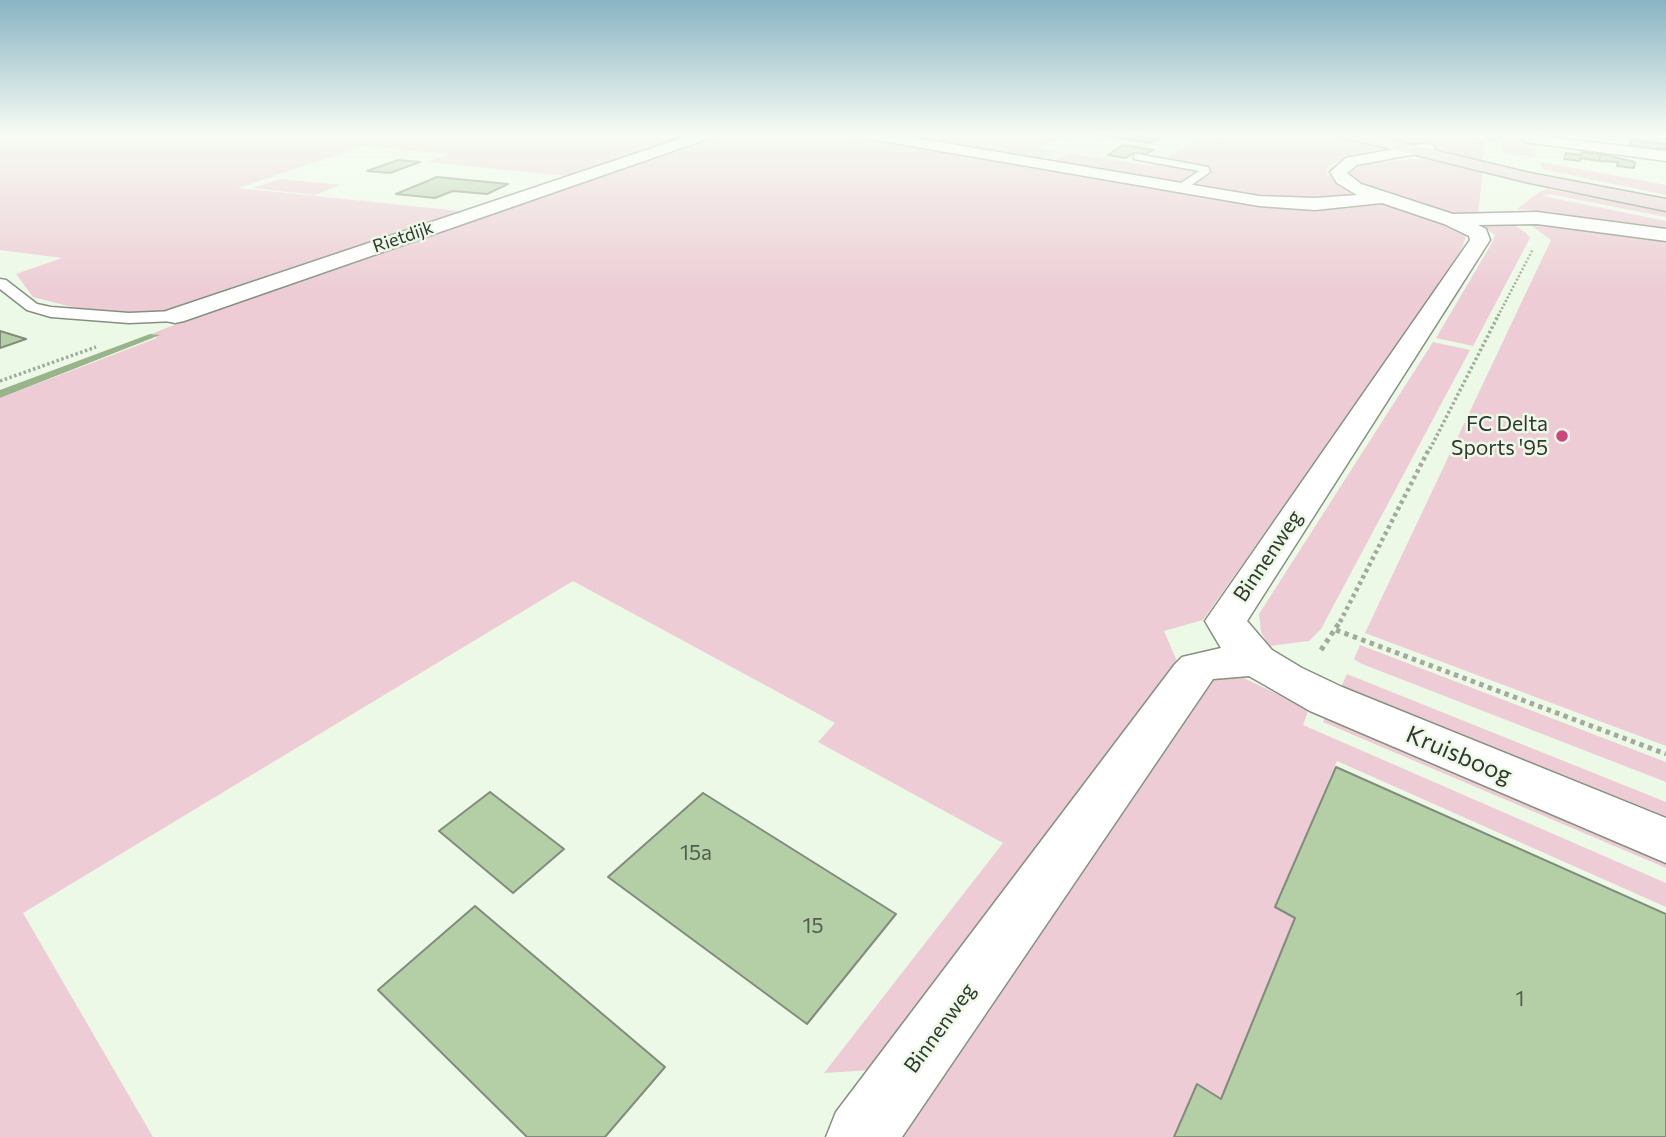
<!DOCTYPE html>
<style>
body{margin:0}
canvas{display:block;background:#edf9e7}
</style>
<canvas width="1666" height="1137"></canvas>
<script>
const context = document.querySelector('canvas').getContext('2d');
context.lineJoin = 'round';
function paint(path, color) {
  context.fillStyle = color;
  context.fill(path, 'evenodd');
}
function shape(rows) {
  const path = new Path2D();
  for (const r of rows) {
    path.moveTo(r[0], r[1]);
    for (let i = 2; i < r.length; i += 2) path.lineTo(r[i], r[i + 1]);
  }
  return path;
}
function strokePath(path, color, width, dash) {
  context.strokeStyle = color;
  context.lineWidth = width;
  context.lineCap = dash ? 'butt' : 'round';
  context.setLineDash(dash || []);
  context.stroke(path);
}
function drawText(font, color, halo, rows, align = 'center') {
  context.font = font + ' Commissioner,sans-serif';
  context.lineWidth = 5;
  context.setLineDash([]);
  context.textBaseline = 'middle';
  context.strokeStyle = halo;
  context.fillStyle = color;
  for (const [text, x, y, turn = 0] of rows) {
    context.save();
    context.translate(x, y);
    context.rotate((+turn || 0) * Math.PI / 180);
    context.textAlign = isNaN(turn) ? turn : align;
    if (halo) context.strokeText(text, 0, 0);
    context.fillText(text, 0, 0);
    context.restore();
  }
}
const green = shape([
 [0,133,706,133,577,177,427,162,448,154,364,146,238,188,469,212,162,314,136,315,72,307,33,297,16,274,62,258,0,250],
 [725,133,849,133,1247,201,1388,204,1434,218,1466,235,1463,246,1449,271,1203,620,1164,631,1179,666,889,1069,824,1073,1003,843,818,742,835,723,573,581,23,913,153,1137,0,1137,0,398,157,338,155,334,151,334,280,284],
 [868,133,1074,133,1037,148,1054,151,1034,160],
 [1224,133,1338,133,1384,148,1344,158,1327,167,1327,174,1358,195,1346,199,1260,199,1193,186,1211,174,1211,169,1197,164,1164,159,1200,139,1215,140],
 [1367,133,1450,133,1487,138,1482,160],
 [1512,139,1536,142,1535,157,1503,154,1502,140],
 [1069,153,1150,166,1158,162,1197,170,1177,184,1051,163],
 [1410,159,1447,161,1483,169,1478,214,1438,212,1358,183,1351,178,1351,172,1363,165],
 [1541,162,1666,185,1666,195,1542,169],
 [280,179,340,185,315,195,253,188],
 [1547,189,1627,204,1666,208,1666,217,1549,194,1543,196,1666,221,1666,233,1559,217,1559,213,1517,209,1539,192],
 [1522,219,1666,237,1666,746,1365,633,1551,240],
 [1510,222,1525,232,1530,238,1473,346,1436,338,1493,241,1495,235,1478,223],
 [1433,342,1470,350,1321,629,1309,641,1269,646,1261,632,1259,614],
 [1360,645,1666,762,1666,782,1362,664,1354,659],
 [1233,673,1309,709,1303,725,1666,883,1666,907,1337,761,1275,906,1295,918,1221,1099,1197,1084,1174,1137,898,1137,1212,678],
 [1347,674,1666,802,1666,822,1340,689],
 [1326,716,1666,859,1666,868,1323,722]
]);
const water = shape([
 [150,334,160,335,0,398,0,390]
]);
const building = shape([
 [1104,133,1122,133,1159,139,1151,143,1099,135,1104,133],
 [1631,140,1666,144,1666,150,1631,147,1631,140],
 [1123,145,1154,150,1145,154,1134,153,1125,158,1108,155,1123,145],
 [1582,152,1601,154,1599,161,1581,158,1580,161,1564,159,1566,153,1581,155,1582,152],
 [1601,154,1635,162,1634,168,1617,166,1618,162,1599,161,1601,154],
 [398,160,420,162,390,173,367,171,398,160],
 [437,177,508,184,487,194,453,191,435,198,396,194,437,177],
 [0,331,26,339,0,348,0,331],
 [1336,767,1666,914,1666,1137,1174,1137,1197,1084,1221,1099,1295,918,1275,907,1336,767],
 [490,792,564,849,513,893,439,831,490,792],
 [703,793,896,914,807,1024,608,877,703,793],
 [475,906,665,1067,605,1137,527,1137,378,990,475,906]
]);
const pathFar3 = shape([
 [1498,316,1533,249]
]);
const pathFar2 = shape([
 [0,381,96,347],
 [1430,449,1499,314]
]);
const pathFar1 = shape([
 [1340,622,1430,447]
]);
const path = shape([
 [1336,630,1666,754],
 [1321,650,1341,620]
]);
const service = shape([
 [1138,154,1208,167,1210,172,1186,189,1178,189,1178,185,1199,171,1134,159,1134,155,1138,154],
 [0,279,6,280,37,304,51,307,129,313,175,311,183,316,175,321,129,323,51,317,27,310,0,289,0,279]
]);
const minor = shape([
 [697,133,718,133,716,136,184,321,175,323,166,321,163,316,166,311,697,133],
 [852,133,885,133,1259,196,1315,198,1357,195,1337,183,1330,172,1346,158,1427,143,1432,145,1435,148,1432,151,1357,165,1347,173,1361,184,1453,214,1537,212,1666,229,1666,241,1537,224,1478,225,1486,229,1490,240,1247,621,1272,650,1302,668,1342,687,1666,818,1666,863,1310,711,1249,676,1213,679,902,1137,826,1137,836,1112,1175,664,1182,657,1221,648,1205,621,1470,240,1469,236,1444,224,1382,203,1315,210,1259,206,859,137,852,133],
 [1487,133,1501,133,1501,136,1494,140,1489,139,1487,133],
 [1530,135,1666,151,1666,161,1525,142,1523,139,1525,136,1530,135]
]);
const secondary = shape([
 [1336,133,1362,133,1530,173,1666,199,1666,211,1530,183,1338,136,1336,133]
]);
const markers = [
 [1562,436,7,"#cf457e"]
];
const farStreetnames = [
 ["Rietdijk",403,237,-19]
];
const poiNames = [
 ["FC Delta",1548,424],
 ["Sports '95",1548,448]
];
const streetNames = [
 ["Binnenweg",1268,556,-56],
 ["Binnenweg",940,1028,-54]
];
const nearNumbernames = [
 ["15a",696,853],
 ["15",813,926],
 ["1",1520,999]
];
const nearStreetnames = [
 ["Kruisboog",1459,755,23]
];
paint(green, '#edccd5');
paint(water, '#99b48b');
paint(building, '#b4cfa6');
strokePath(building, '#818c7c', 2);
strokePath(service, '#869080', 3);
strokePath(minor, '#869080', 3);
strokePath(secondary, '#869080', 3);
strokePath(pathFar3, '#a1aa9d', 2.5, [2, 2]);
strokePath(pathFar2, '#a1aa9d', 3.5, [2.5, 2.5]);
strokePath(pathFar1, '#a1aa9d', 4.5, [3.5, 3.5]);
strokePath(path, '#a1aa9d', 5, [4.5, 4.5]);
paint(service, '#fff');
paint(minor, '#fff');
paint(secondary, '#ead5dc');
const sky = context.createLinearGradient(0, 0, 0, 292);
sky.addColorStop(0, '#88b4c3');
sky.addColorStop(0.46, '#f7fcf4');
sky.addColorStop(1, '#f7fcf400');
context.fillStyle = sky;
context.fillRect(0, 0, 1666, 292);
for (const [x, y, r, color] of markers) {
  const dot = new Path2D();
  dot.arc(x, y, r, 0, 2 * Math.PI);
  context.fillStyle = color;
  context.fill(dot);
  strokePath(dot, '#edf9e7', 2.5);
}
drawText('18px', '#333731', '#edf9e7', farStreetnames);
drawText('21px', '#333731', '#edf9e7', poiNames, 'right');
drawText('21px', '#333731', '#edf9e7', streetNames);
drawText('21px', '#535d4e', null, nearNumbernames);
drawText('24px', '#333731', '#edf9e7', nearStreetnames);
</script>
